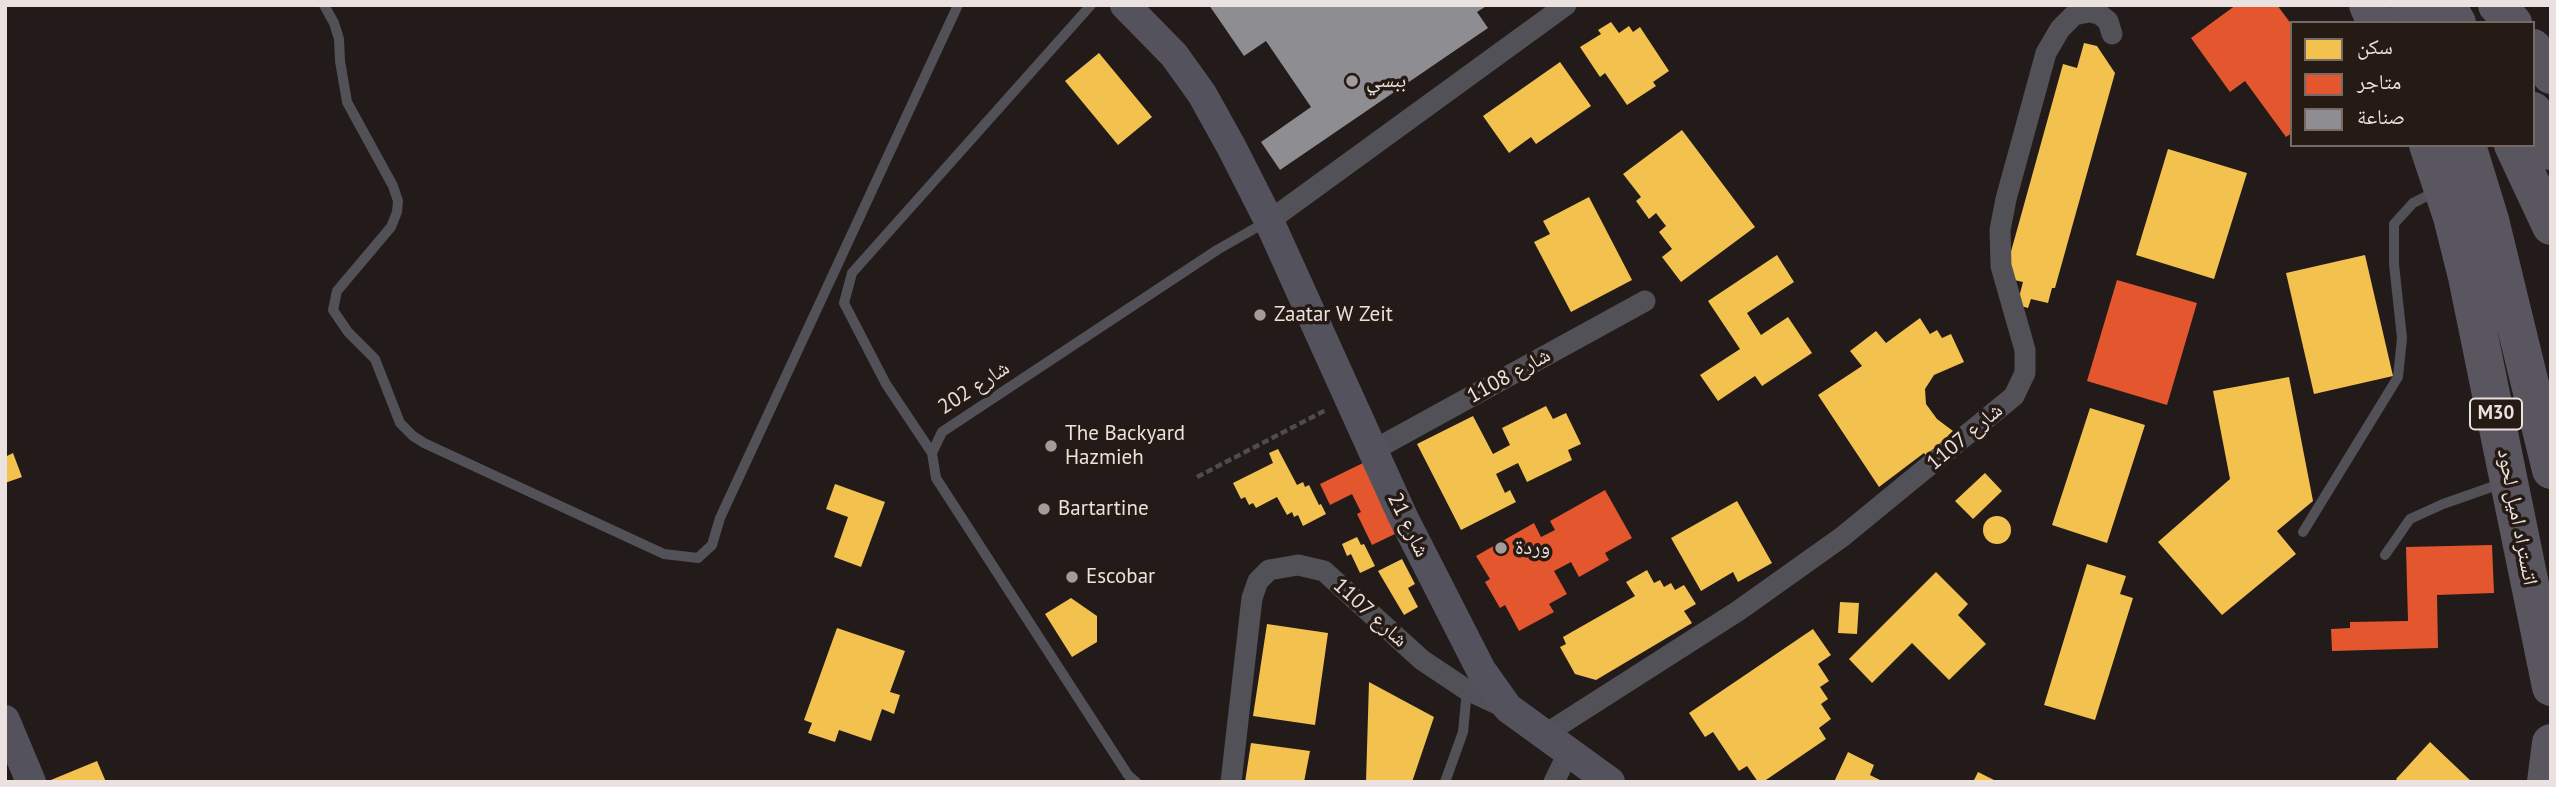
<!DOCTYPE html>
<meta charset="utf-8">
<style>
body{margin:0}
#map{position:relative;width:2556px;height:787px;overflow:hidden;background:#221b19;font-family:"PT Sans","Noto Naskh Arabic",sans-serif}
canvas{display:block}
.frame{position:absolute;inset:0;border:7px solid #ebe2df;pointer-events:none}
.legend{position:absolute;left:2290px;top:21px;width:245px;height:126px;box-sizing:border-box;background:#261a15;border:2px solid #756a66;margin:0;padding:9px 12px;list-style:none;font-size:21px;color:#ebe2df}
.legend li{display:flex;align-items:center;gap:14px;height:35px}
.legend b{width:35px;border:2px solid #756a66}
</style>
<div id="map">
<canvas width="2556" height="787"></canvas>
<div class="frame"></div>
<ul class="legend">
<li><b style="height:19px;background:#f2c14e"></b>سكن</li>
<li><b style="height:19px;background:#e4572e"></b>متاجر</li>
<li><b style="height:19px;background:#8d8d92"></b>صناعة</li>
</ul>
</div>
<script>
const context = document.querySelector('canvas').getContext('2d');
context.lineJoin = 'round';
function paint(path, color) {
  context.fillStyle = color;
  context.fill(path, 'evenodd');
}
function shape(rows) {
  const path = new Path2D();
  for (const r of rows) {
    if (r.length === 3) {
      path.moveTo(r[0] + r[2], r[1]);
      path.arc(r[0], r[1], r[2], 0, 2 * Math.PI);
      continue;
    }
    path.moveTo(r[0], r[1]);
    for (let i = 2; i < r.length; i += 2) path.lineTo(r[i], r[i + 1]);
  }
  return path;
}
function strokePath(path, color, width, dash) {
  context.strokeStyle = color;
  context.lineWidth = width;
  context.lineCap = dash ? 'butt' : 'round';
  context.setLineDash(dash || []);
  context.stroke(path);
}
function drawText(font, color, halo, rows, align = 'center') {
  context.font = font + ' "PT Sans","Noto Naskh Arabic",sans-serif';
  context.lineWidth = 7;
  context.setLineDash([]);
  context.textBaseline = 'middle';
  context.strokeStyle = halo;
  context.fillStyle = color;
  for (const [text, x, y, turn = 0] of rows) {
    context.save();
    context.translate(x, y);
    context.rotate((+turn || 0) * Math.PI / 180);
    context.textAlign = isNaN(turn) ? turn : align;
    if (halo) context.strokeText(text, 0, 0);
    context.fillText(text, 0, 0);
    context.restore();
  }
}
const homes = shape([
 [1611,22,1619,33,1629,26,1633,32,1640,27,1669,71,1653,82,1656,86,1627,105,1605,73,1600,77,1580,47,1601,34,1598,30],
 [2084,43,2097,46,2115,73,2055,288,2052,288,2048,303,2031,299,2028,308,2017,305,2023,282,2010,279,2007,266,2063,64,2077,68],
 [1099,53,1152,117,1118,145,1065,81],
 [1560,62,1591,106,1536,144,1531,137,1509,153,1483,116],
 [1682,130,1755,227,1681,282,1662,257,1672,249,1659,232,1666,226,1656,213,1649,219,1636,201,1641,197,1623,174],
 [2168,149,2247,173,2214,279,2136,255],
 [1589,197,1632,280,1571,312,1534,242,1550,234,1543,221],
 [1777,255,1794,282,1747,313,1761,335,1788,317,1812,353,1762,386,1755,376,1718,401,1700,375,1740,349,1708,301],
 [2365,255,2393,376,2314,394,2286,273],
 [1920,318,1930,334,1937,330,1942,338,1951,334,1964,362,1934,375,1925,389,1926,404,1937,419,1953,431,1927,457,1924,453,1879,487,1818,395,1862,366,1850,351,1876,331,1886,343],
 [2289,377,2313,501,2277,531,2296,554,2222,615,2158,542,2230,479,2213,391],
 [1546,406,1553,419,1566,413,1581,444,1568,450,1572,460,1527,482,1518,463,1496,474,1505,493,1510,490,1516,502,1461,530,1417,444,1473,416,1493,454,1510,445,1502,428],
 [2090,408,2145,425,2107,543,2052,525],
 [1278,449,1297,485,1303,482,1305,487,1309,485,1319,505,1321,504,1326,514,1303,526,1298,515,1294,517,1292,512,1287,515,1277,497,1256,508,1253,503,1249,505,1245,497,1241,499,1233,483,1273,463,1269,453],
 [13,453,22,477,5,483,5,457],
 [1985,473,2002,491,1973,519,1955,501],
 [835,484,885,502,861,567,834,557,848,517,826,509],
 [1737,501,1772,563,1738,582,1733,572,1701,591,1671,538],
 [1997,530,14],
 [1357,537,1361,545,1364,544,1375,566,1360,573,1351,554,1347,556,1342,544],
 [1402,559,1415,584,1408,588,1418,607,1404,615,1378,571],
 [2087,564,2126,576,2120,594,2133,598,2095,720,2044,705],
 [1647,570,1654,583,1660,580,1664,587,1671,583,1675,590,1684,585,1696,604,1684,611,1692,623,1596,680,1575,674,1560,647,1566,644,1563,637,1635,596,1626,582],
 [1936,572,1968,604,1958,615,1986,644,1949,680,1912,643,1872,683,1849,659],
 [1071,598,1097,616,1097,642,1072,657,1045,614],
 [1840,602,1859,603,1857,634,1838,633],
 [1267,624,1328,633,1315,725,1253,716],
 [837,628,905,651,890,692,900,695,894,714,882,709,871,741,839,730,835,742,808,733,812,723,804,720],
 [1813,629,1831,655,1818,664,1829,681,1820,687,1828,699,1821,704,1831,719,1819,728,1826,739,1763,782,1758,782,1747,766,1739,771,1713,732,1705,737,1689,713],
 [1369,682,1434,717,1412,782,1366,782],
 [2430,742,2472,782,2399,782,2396,779],
 [1251,743,1310,751,1304,782,1245,782],
 [1848,752,1874,765,1870,775,1884,782,1834,782],
 [97,761,106,782,46,782],
 [1978,772,1998,782,1973,782]
]);
const shops = shape([
 [2236,5,2277,5,2292,25,2292,133,2286,137,2245,81,2230,92,2191,38],
 [2117,280,2197,303,2167,405,2087,381],
 [1363,463,1397,533,1372,545,1357,514,1361,512,1352,494,1330,505,1320,484],
 [1605,490,1632,538,1605,553,1609,560,1579,577,1571,562,1554,571,1567,594,1549,604,1554,612,1519,631,1505,605,1500,608,1485,582,1490,579,1476,556,1534,523,1541,537,1555,530,1550,521],
 [2492,545,2494,593,2437,595,2438,648,2332,651,2331,629,2350,628,2350,622,2408,621,2406,547]
]);
const industry = shape([
 [1209,5,1488,5,1477,12,1488,28,1280,170,1261,142,1311,107,1266,41,1244,56]
]);
const path = shape([
 [1197,477,1326,410]
]);
const lane = shape([
 [324,5,334,23,339,39,340,61,347,102,393,186,398,201,397,212,391,227,337,291,333,310,348,332,375,359,400,423,413,436,424,443,664,554,698,558,712,545,720,518,958,5],
 [932,453,886,384,844,303,852,273,1091,5],
 [2303,532,2398,377,2402,338,2394,264,2394,224,2413,203,2437,191],
 [2385,555,2410,519,2443,504,2503,483],
 [1136,782,1128,775,936,478,932,453,942,432,1217,250,1266,222],
 [1445,782,1463,732,1467,690]
]);
const street = shape([
 [1269,221,1566,5],
 [1372,451,1645,301],
 [1544,735,1738,611,1842,537,2014,396,2025,373,2025,350,2001,266,2000,230,2006,199,2046,53,2060,29,2074,15,2089,12,2099,14,2108,21,2112,34],
 [1231,782,1252,598,1258,581,1269,570,1298,565,1324,571,1422,660,1467,690,1506,708],
 [1554,782,1568,753]
]);
const secondary = shape([
 [1125,5,1174,55,1202,94,1232,148,1269,221,1403,517,1481,670,1508,708,1610,782],
 [5,720,31,782]
]);
const highway = shape([
 [2368,5,2376,23],
 [2409,5,2417,23],
 [2447,5,2457,23],
 [2497,5,2513,23],
 [2533,48,2551,75],
 [2533,111,2551,151],
 [2428,145,2452,217,2467,277,2551,687],
 [2467,145,2490,220,2551,470],
 [2513,145,2551,226],
 [2546,782,2551,743]
]);
const markers = [
 [1352,81,7,"#a59c9a"],
 [1260,315,7,"#a59c9a"],
 [1051,446,7,"#a59c9a"],
 [1044,509,7,"#a59c9a"],
 [1501,548,7,"#a59c9a"],
 [1072,577,7,"#a59c9a"]
];
const shields = [
 [2496,414,52]
];
const shieldNames = [
 ["M30",2496,414]
];
const poiNames = [
 ["ببسي",1366,81],
 ["Zaatar W Zeit",1274,315],
 ["The Backyard",1065,434],
 ["Hazmieh",1065,458],
 ["Bartartine",1058,509],
 ["وردة",1515,548],
 ["Escobar",1086,577]
];
const streetNames = [
 ["شارع 1108",1509,376,-29],
 ["شارع 202",974,388,-33],
 ["شارع 1107",1965,437,-40],
 ["اتستراد اميل لحود",2517,517,79],
 ["شارع 21",1408,525,64],
 ["شارع 1107",1370,613,42]
];
paint(homes, '#f2c14e');
paint(shops, '#e4572e');
paint(industry, '#8d8d92');
strokePath(path, '#4f4c50', 4.5, [7, 3.5]);
strokePath(lane, '#525157', 10);
strokePath(street, '#525157', 21);
strokePath(secondary, '#54525c', 30);
strokePath(highway, '#595660', 38);
for (const [x, y, r, color] of markers) {
  const dot = new Path2D();
  dot.arc(x, y, r, 0, 2 * Math.PI);
  context.fillStyle = color;
  context.fill(dot);
  strokePath(dot, '#261a15', 2.5);
}
for (const [x, y, w] of shields) {
  const box = new Path2D();
  box.roundRect(x - w / 2, y - 15.5, w, 31, 5);
  context.fillStyle = '#261a15';
  context.fill(box);
  strokePath(box, '#ebe2df', 2);
}
drawText('bold 19px', '#ebe2df', null, shieldNames);
drawText('21px', '#ebe2df', '#261a15', poiNames, 'left');
drawText('21px', '#ebe2df', '#261a15', streetNames);
</script>
